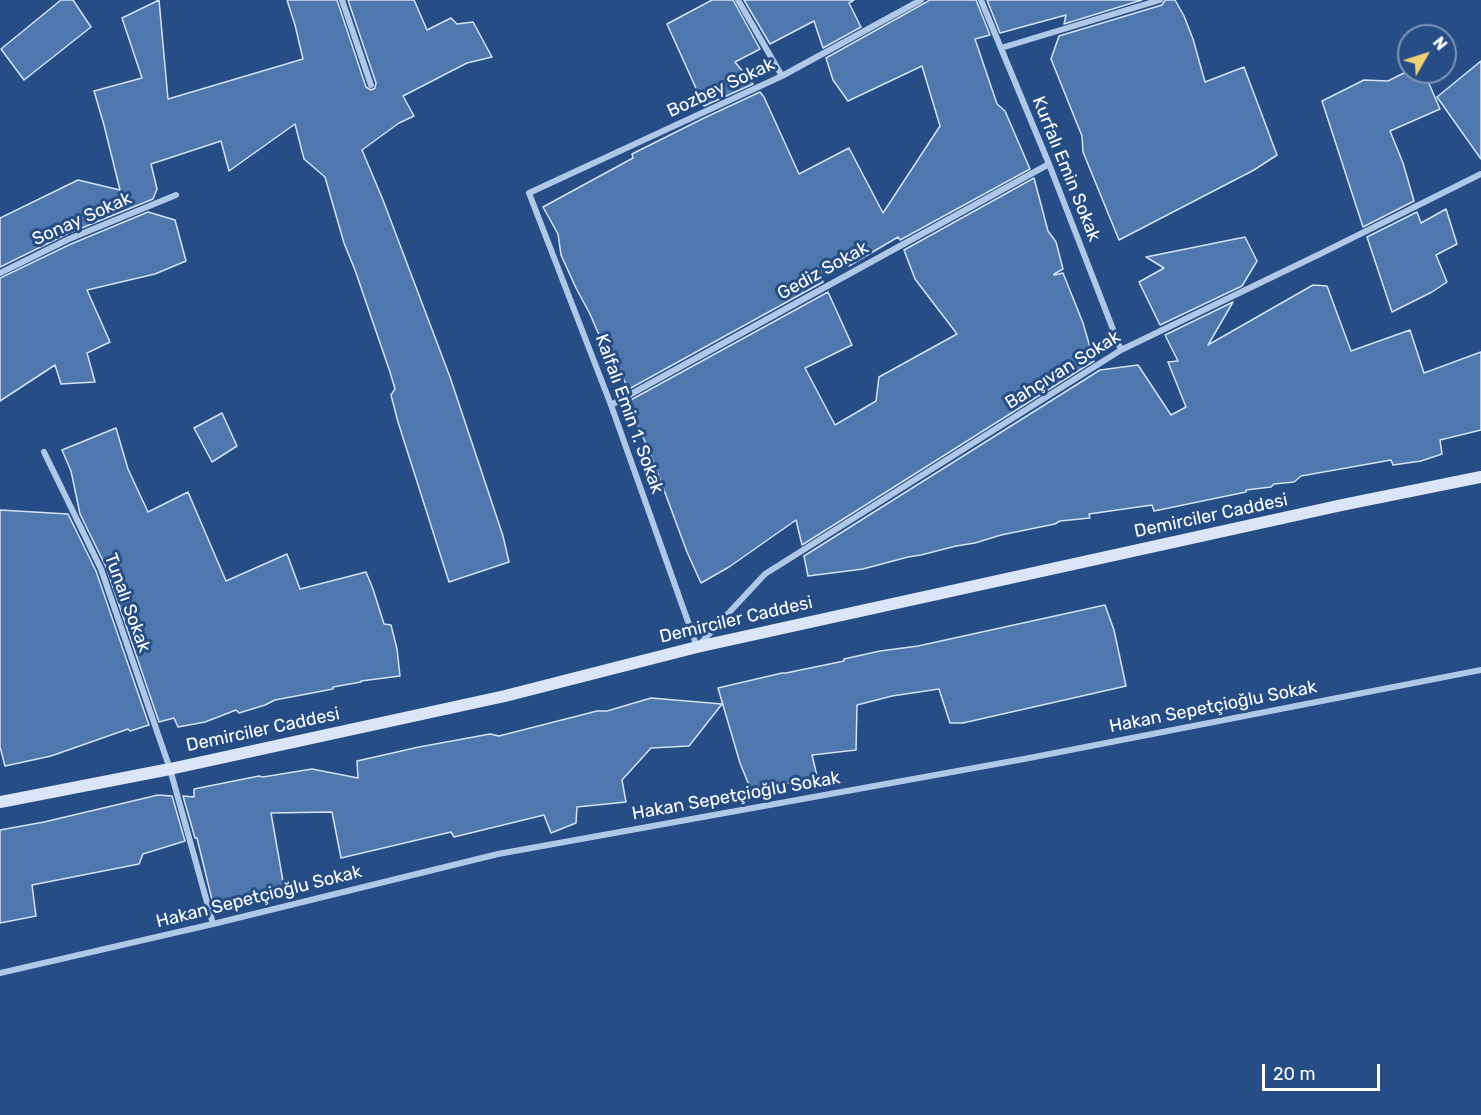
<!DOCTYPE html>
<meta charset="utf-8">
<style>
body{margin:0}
#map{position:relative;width:1481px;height:1115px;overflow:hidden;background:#264d85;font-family:Rubik,sans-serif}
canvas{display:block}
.north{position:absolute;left:1397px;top:24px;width:60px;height:60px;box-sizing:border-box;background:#264d85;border:2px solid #7d94b6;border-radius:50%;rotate:51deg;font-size:16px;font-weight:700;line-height:24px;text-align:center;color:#fff}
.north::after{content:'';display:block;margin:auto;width:21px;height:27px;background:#f1d075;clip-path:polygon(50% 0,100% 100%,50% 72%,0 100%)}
.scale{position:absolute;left:1262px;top:1064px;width:118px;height:27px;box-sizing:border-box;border:3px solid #fff;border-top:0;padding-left:8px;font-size:18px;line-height:21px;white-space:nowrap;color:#fff;-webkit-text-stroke:4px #264d85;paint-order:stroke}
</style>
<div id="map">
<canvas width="1481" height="1115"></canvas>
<div class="north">N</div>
<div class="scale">20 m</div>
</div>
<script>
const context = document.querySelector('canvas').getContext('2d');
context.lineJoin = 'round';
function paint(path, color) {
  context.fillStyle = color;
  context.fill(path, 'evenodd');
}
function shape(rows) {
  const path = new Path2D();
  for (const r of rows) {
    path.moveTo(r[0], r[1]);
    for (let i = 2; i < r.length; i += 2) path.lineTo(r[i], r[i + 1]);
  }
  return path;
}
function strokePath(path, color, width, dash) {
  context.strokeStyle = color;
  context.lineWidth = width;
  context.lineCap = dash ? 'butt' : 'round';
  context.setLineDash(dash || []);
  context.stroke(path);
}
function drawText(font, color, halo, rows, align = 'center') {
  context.font = font + ' Rubik,sans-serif';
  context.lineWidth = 6;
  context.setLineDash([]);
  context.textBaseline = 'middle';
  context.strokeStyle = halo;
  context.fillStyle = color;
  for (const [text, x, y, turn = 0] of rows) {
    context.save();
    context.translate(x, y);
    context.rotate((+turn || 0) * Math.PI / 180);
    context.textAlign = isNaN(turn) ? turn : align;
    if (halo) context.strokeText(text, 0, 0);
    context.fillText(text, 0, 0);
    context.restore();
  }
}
const building = shape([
 [61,0,73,0,91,27,24,80,1,49,61,0],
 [159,0,168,99,303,59,295,25,287,0,337,0,366,87,371,90,375,88,376,83,348,0,414,0,427,30,451,18,457,24,473,22,492,57,467,63,403,96,414,116,399,123,362,150,383,200,450,377,503,536,509,562,449,582,398,422,391,395,395,389,390,372,355,270,344,243,325,177,304,159,295,124,229,171,221,141,151,164,157,189,153,199,67,234,0,267,0,218,78,180,120,190,104,125,94,91,142,78,122,18,159,0],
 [712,0,733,0,760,49,735,62,753,84,704,106,667,24,712,0],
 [744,0,854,0,849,3,861,27,823,48,814,21,770,44,744,0],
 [930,0,976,0,990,35,975,39,997,104,1005,111,1030,169,900,240,898,237,849,266,850,263,821,276,823,282,629,389,602,342,590,314,576,288,561,255,558,234,543,207,633,158,632,154,704,118,760,92,764,97,799,174,849,148,883,213,940,126,922,66,848,101,833,80,826,58,930,0],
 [987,0,1142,0,1064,24,1066,15,1000,33,987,0],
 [1165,0,1175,0,1184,16,1193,39,1205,82,1244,67,1277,155,1254,170,1119,240,1083,152,1082,136,1051,59,1059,36,1162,5,1165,0],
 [1481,61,1481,159,1437,97,1481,61],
 [1406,72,1424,72,1440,109,1390,131,1403,163,1414,201,1363,227,1322,101,1364,80,1388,81,1406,72],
 [1034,178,1048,231,1056,242,1063,269,1054,274,1054,275,1063,273,1083,323,1094,361,802,545,796,520,729,567,701,583,687,552,651,455,627,402,828,292,852,345,805,368,835,425,876,401,879,377,957,334,915,279,904,250,1034,178],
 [1446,209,1457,244,1436,255,1447,282,1432,292,1392,312,1367,237,1417,212,1421,223,1446,209],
 [148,212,175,220,186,261,155,274,87,290,110,342,87,353,95,382,61,384,55,365,0,401,0,278,71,244,148,212],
 [1245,237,1257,261,1242,286,1160,325,1139,282,1164,268,1146,257,1245,237],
 [1313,285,1327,286,1351,351,1410,330,1424,373,1481,352,1481,430,1440,440,1442,454,1421,461,1393,465,1391,460,1301,476,1294,482,1274,484,1271,487,1246,490,1246,492,1154,511,1152,505,1089,514,1090,518,1060,521,1055,524,1001,535,975,543,956,546,921,555,908,557,863,569,808,576,804,556,1100,370,1138,365,1171,415,1186,407,1168,362,1178,361,1165,335,1233,302,1208,345,1313,285],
 [222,413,237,446,212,462,194,428,222,413],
 [116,428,128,469,148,512,188,492,226,581,287,554,300,589,366,572,373,589,384,624,391,625,397,649,400,676,361,681,361,682,333,687,333,689,275,700,265,705,239,713,236,710,205,722,178,727,174,718,159,722,106,567,80,514,71,471,62,450,116,428],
 [0,510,68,514,96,571,149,725,130,731,128,729,51,756,5,766,0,747,0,510],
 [1105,605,1114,630,1126,686,963,723,950,723,939,689,892,696,857,705,856,750,812,755,817,776,780,785,751,790,740,763,718,688,782,673,786,673,844,661,844,659,880,651,918,646,1105,605],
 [651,698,722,704,689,746,651,748,622,780,626,802,577,807,576,823,551,833,544,815,454,837,451,832,341,858,332,812,271,813,284,887,268,894,213,904,197,838,195,838,183,796,194,797,194,789,259,776,263,777,312,769,358,778,357,761,419,747,490,734,499,736,597,711,607,711,651,698],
 [158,795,172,796,185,841,143,854,139,864,32,885,36,916,0,923,0,830,44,822,158,795]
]);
const street = shape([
 [342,0,371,85],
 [738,0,782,76],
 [921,0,782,76,529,193,611,405,697,647,765,574,1121,350,1322,253,1481,174],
 [981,0,1049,164,1121,350],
 [1001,48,1160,0],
 [0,273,69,239,176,195],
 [611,405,1049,164],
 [44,452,101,569,170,769,213,924],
 [0,973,213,924,498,854,1024,759,1481,670]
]);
const secondary = shape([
 [0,802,170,769,505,696,697,647,1342,505,1481,477]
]);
const streetNames = [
 ["Bozbey Sokak",721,88,-25],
 ["Kurfalı Emin Sokak",1066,169,68],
 ["Sonay Sokak",82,219,-24],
 ["Gediz Sokak",823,271,-29],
 ["Bahçıvan Sokak",1063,370,-32],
 ["Kalfalı Emin 1. Sokak",629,414,70],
 ["Demirciler Caddesi",1211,516,-12],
 ["Tunalı Sokak",127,603,70],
 ["Demirciler Caddesi",736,620,-13],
 ["Hakan Sepetçioğlu Sokak",1213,707,-11],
 ["Demirciler Caddesi",263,730,-12],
 ["Hakan Sepetçioğlu Sokak",736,796,-10],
 ["Hakan Sepetçioğlu Sokak",259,897,-14]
];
paint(building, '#4e77ad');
strokePath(building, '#d4e3f6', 1.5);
strokePath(street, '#b0c8e8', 6);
strokePath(secondary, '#dae6f7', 12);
drawText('18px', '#fff', '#264d85', streetNames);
</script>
